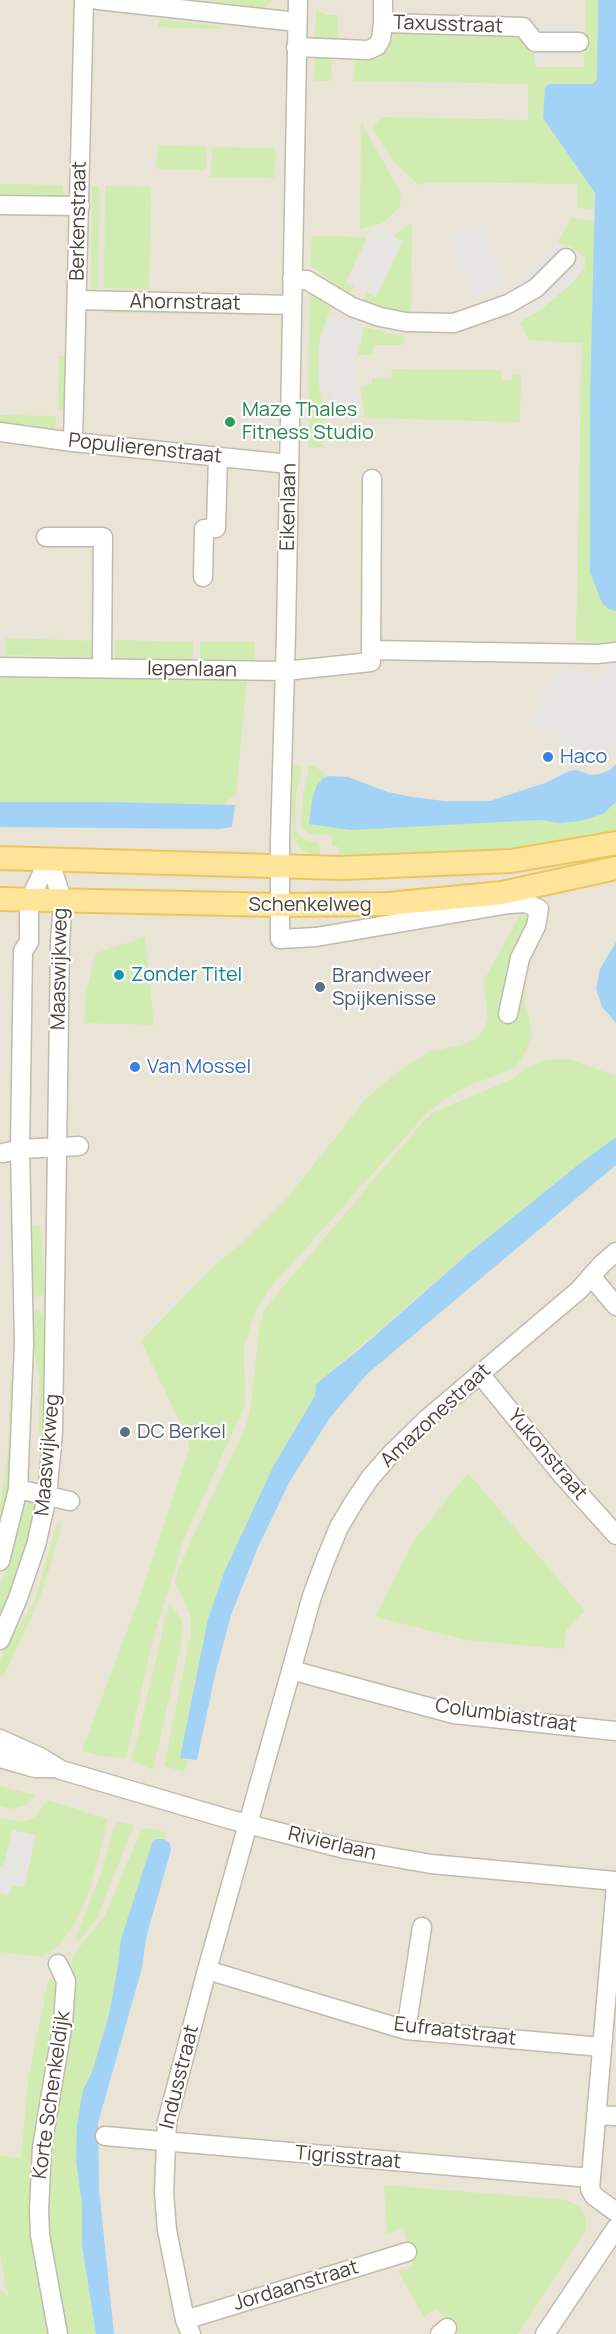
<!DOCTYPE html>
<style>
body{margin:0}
canvas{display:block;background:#f6f2e9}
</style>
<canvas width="616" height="2334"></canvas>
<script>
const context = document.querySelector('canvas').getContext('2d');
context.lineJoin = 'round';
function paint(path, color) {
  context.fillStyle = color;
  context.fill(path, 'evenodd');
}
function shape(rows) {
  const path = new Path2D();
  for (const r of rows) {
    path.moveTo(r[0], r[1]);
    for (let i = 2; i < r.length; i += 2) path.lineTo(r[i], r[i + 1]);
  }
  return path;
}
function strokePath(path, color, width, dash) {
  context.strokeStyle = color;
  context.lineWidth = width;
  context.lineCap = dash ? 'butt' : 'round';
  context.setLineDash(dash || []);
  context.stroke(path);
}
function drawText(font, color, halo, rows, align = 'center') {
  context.font = font + ' Manrope,sans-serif';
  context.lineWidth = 4.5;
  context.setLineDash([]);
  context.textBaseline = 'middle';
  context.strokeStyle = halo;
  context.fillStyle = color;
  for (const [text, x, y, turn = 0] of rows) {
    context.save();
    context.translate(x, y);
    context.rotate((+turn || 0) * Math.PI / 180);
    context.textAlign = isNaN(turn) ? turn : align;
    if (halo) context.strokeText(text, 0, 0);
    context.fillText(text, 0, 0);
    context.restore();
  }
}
const residential = shape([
 [0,0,616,0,616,2334,0,2334]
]);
const green = shape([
 [200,0,273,0,264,8],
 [586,0,598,0,597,79,593,84,549,84,545,89,543,118,593,187,595,209,577,208,577,184,429,182,419,185,393,161,372,127,383,117,528,120,528,84,354,81,355,55,381,55,385,52,389,38,399,30,517,35,523,44,535,49,535,67,584,67],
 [316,10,327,15,338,15,338,43,315,42],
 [159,19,223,26,219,29,158,27],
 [315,55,332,55,331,81,314,81],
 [361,122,401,194,400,207,382,223,360,229],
 [158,145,207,147,206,170,157,169],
 [212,147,275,148,274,178,211,177],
 [0,184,63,185,63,195,0,194],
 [92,186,99,186,98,289,91,289],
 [105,186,151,187,149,289,104,288],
 [571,218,595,221,590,401,590,572,609,609,616,611,616,644,576,641,582,343,529,340,520,322,544,307,585,268,585,258,569,245,566,247,558,241],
 [412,224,411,312,396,311,364,300,367,292,377,296,402,241,394,237,402,228],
 [312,236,367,237,346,282,354,286,349,294,310,265],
 [310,293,331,307,320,338,318,378,324,419,323,448,308,447],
 [103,308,264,310,264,315,102,313],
 [364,327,405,337,403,345,373,345,372,355,358,355],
 [59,356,65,356,64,410,58,410],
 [392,369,501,370,502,380,512,380,512,374,521,374,520,422,365,418,360,387,372,384,372,378,391,379],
 [0,415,56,416,55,428,0,422],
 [6,638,98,641,98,657,5,655],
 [115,640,193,642,193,660,115,658],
 [200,642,255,642,255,660,200,659],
 [0,673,247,677,236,795,229,799,224,805,0,802],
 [292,765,302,766,296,795,295,830,305,840,318,843,321,856,311,855,302,850,293,838],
 [309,766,314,766,328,776,322,779,350,829,540,820,560,823,611,808,616,802,616,835,535,849,434,857,339,856,339,847,332,846,332,835,310,834,301,827,303,795],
 [521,913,526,915,530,923,545,922,527,971,525,988,525,1004,530,1020,531,1036,528,1047,515,1068,470,1085,443,1100,426,1114,269,1289,254,1314,244,1348,245,1405,183,1541,152,1643,126,1758,102,1756,82,1751,143,1588,189,1449,188,1439,141,1341,213,1267,244,1241,289,1196,366,1099,401,1069,429,1052,461,1045,478,1038,488,1020,484,980],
 [145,937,154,1025,85,1023,86,993,96,953],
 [559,1059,571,1060,616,1076,616,1137,578,1165,469,1253,316,1384,315,1396,274,1465,225,1570,208,1619,192,1698,180,1758,188,1759,184,1772,164,1766,191,1634,190,1615,175,1581,179,1567,192,1539,246,1426,251,1405,259,1332,263,1313,277,1294,421,1124,434,1112,513,1079,526,1068,544,1061],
 [33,1226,40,1226,45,1290,45,1294,38,1297,33,1294,32,1290],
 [38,1310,45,1316,44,1436,42,1460,39,1464,39,1377,31,1333,32,1313],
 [15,1381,12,1461,0,1530,0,1509,9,1443,10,1382],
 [469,1474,585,1611,566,1630,564,1649,466,1640,377,1617,376,1615,414,1541,462,1480],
 [28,1500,36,1504,29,1539,21,1565,0,1620,0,1587,12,1553,22,1508],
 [62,1518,51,1564,38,1603,4,1675,0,1677,0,1661,4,1650,34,1603,56,1527],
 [169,1605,182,1620,181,1645,153,1770,132,1760],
 [0,1786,35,1795,26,1805,11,1809,0,1806],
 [48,1800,108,1819,99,1856,87,1896,74,1925,59,1945,41,1957,0,1952,0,1818,22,1822,34,1818],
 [116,1821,134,1825,96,1920,79,1941,75,1940,100,1876],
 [146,1828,166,1832,164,1839,156,1839,121,1939,117,1971,109,2015,92,2072,83,2090,76,2161,82,2204,82,2246,96,2334,62,2334,50,2268,43,2184,71,1999,72,1957,104,1917,141,1831],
 [49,1978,56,1982,61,1991,42,2105,52,2334,0,2334,0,2290,4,2291,10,2301,5,2284,0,2251,0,2155,21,2159,28,2080],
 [384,2185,566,2200,581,2207,586,2217,586,2231,518,2334,458,2334,436,2308,424,2317,398,2271,414,2266,403,2228,387,2234]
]);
const parking = shape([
 [541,25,575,25,574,60,534,59,535,42,540,42],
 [481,223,508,285,475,299,448,238],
 [372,227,403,241,376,297,346,282],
 [557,243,585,268,572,283,544,307,520,322,510,295,516,291,511,282,540,260],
 [330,313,361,326,354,358,355,381,362,420,336,419,332,388,320,389,318,357,320,338],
 [616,661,616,747,609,757,603,753,597,762,528,720,560,668,566,671,572,663,599,680,610,662],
 [12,1830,36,1835,24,1887,12,1885,9,1895,0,1893,0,1867,3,1867]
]);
const water = shape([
 [598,0,616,0,616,611,609,609,602,603,590,572,590,401,595,193,543,118,545,88,549,84,593,84,597,79],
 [616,764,616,802,603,814,581,821,560,823,540,820,350,830,309,824,312,799,316,787,322,779,328,776,348,777,388,792,412,797,444,801,490,801,545,783,569,771,577,770,590,775,599,774,610,770],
 [0,802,106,802,235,805,232,827,218,829,0,827],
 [616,942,616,1023,602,1007,596,989,600,969],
 [616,1137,616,1165,367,1374,329,1419,290,1481,258,1547,231,1615,215,1675,197,1760,180,1758,208,1619,225,1570,274,1465,315,1396,316,1384,362,1347,469,1253,578,1165],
 [156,1839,164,1839,170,1843,171,1850,146,1938,142,1968,98,2123,99,2189,114,2334,96,2334,82,2246,82,2204,76,2161,77,2125,83,2090,92,2072,109,2015,117,1971,121,1939,152,1843]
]);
const minor = shape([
 [98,0,297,22],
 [298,0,286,632,280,841,280,939,316,937,509,904,526,903,539,909,536,926,520,958,508,1014],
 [383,0,383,23,523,27,535,42,579,42],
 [296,47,368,50,377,46,381,39,383,23],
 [0,205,80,206],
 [292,280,307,280,352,307,380,317,406,322,454,323,508,304,536,288,566,258],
 [77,300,292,305],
 [0,432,73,442,289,464],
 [73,442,84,0],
 [46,537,103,537,102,668],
 [203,577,204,529,216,528,218,457],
 [371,650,372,479],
 [0,667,285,671,371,662,371,650,597,654,616,652],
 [3,1153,20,1149,79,1146],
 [591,1276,616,1306],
 [480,1374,563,1476,616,1535],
 [18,1489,70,1501],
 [0,1561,18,1489,24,1344,20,1149,23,951,29,942,29,901,49,859],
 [0,1640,18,1598,36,1545,47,1497,53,1431,60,942,63,902,49,859],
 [291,1670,454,1714,616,1731],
 [0,1739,40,1757,61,1770,232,1820,345,1849,431,1864,616,1881],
 [0,1758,35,1768,55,1768],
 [616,1885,590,2189,594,2196,616,2212],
 [207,1970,406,2030,602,2047],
 [406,2030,422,1927],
 [596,2115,616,2116],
 [105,2136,591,2178],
 [185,2320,407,2252],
 [58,2334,40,2235,39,2210,42,2147,63,2022,66,1981,58,1964],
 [191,2334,185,2320,167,2230,164,2192,167,2122,207,1970,312,1596,325,1561,339,1527,354,1502,370,1478,391,1454,428,1418,579,1290,602,1264,616,1252],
 [440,2334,447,2328],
 [545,2334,616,2228]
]);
const major = shape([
 [0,858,342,868,511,861,616,843],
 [0,899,279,905,388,904,502,893,616,868]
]);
const markers = [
 [230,422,6,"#2e9e5b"],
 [548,757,6,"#3f7fe0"],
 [119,975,6,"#0f9aa8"],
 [320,987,6,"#5c6f8a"],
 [135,1067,6,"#3f7fe0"],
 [125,1432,6,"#5c6f8a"]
];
const streetNames = [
 ["Taxusstraat",448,25,2],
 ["Berkenstraat",79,221,-89],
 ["Ahornstraat",185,303,1],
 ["Populierenstraat",145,449,6],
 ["Eikenlaan",289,507,-89],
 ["Iepenlaan",192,670,1],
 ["Schenkelweg",310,905],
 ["Maaswijkweg",60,969,-89],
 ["Amazonestraat",436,1416,-43],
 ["Maaswijkweg",48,1455,-85],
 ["Yukonstraat",547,1455,50],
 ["Columbiastraat",506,1716,8],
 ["Rivierlaan",332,1844,13],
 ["Eufraatstraat",455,2032,7],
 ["Indusstraat",180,2077,-76],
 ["Korte Schenkeldijk",52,2095,-82],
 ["Tigrisstraat",348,2158,5],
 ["Jordaanstraat",296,2286,-17]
];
const leisureNames = [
 ["Maze Thales",242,410],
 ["Fitness Studio",242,433]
];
const shopNames = [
 ["Haco",560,757],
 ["Van Mossel",147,1067]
];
const cultureNames = [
 ["Zonder Titel",131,975]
];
const serviceNames = [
 ["Brandweer",332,976],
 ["Spijkenisse",332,999],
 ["DC Berkel",137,1432]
];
paint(residential, '#eae4d7');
paint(green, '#d0ecb0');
paint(parking, '#e7e5e1');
paint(water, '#a2d2f6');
strokePath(minor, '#c2baab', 21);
strokePath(major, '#ecc561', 26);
strokePath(minor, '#fff', 18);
strokePath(major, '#ffe499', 22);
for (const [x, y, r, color] of markers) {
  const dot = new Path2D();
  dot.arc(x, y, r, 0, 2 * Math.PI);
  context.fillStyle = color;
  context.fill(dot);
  strokePath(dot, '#fff', 2);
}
drawText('20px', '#4a4337', '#fff', streetNames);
drawText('20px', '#27864d', '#fff', leisureNames, 'left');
drawText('20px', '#366cbe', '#fff', shopNames, 'left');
drawText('20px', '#0d838f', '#fff', cultureNames, 'left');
drawText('20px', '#4e5e75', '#fff', serviceNames, 'left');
</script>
